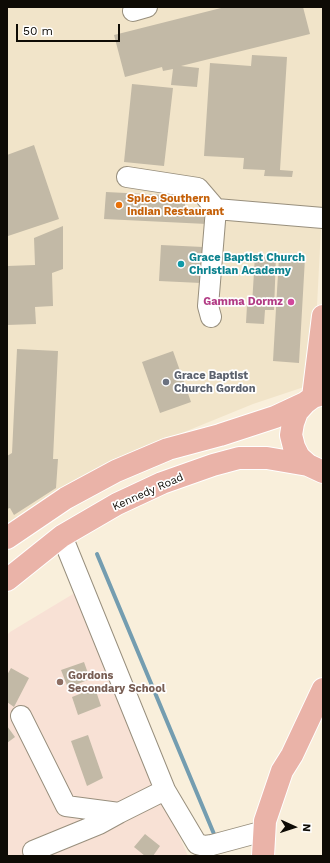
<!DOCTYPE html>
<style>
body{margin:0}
#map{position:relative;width:330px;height:863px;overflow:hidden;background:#f9efdb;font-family:"Work Sans",sans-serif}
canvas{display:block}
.frame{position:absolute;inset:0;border:8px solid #0e0b05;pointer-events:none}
.north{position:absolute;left:274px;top:807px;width:40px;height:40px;-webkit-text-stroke:3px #fff;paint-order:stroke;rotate:93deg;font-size:11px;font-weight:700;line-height:16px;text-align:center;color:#0e0b05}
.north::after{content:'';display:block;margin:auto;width:14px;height:18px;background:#0e0b05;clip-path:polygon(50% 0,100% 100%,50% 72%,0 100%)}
.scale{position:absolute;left:16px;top:24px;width:104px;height:18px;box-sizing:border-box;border:2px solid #0e0b05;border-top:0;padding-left:5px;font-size:12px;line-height:14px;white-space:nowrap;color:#0e0b05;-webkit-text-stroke:3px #fff;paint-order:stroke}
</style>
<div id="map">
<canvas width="330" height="863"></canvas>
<div class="frame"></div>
<div class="north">N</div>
<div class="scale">50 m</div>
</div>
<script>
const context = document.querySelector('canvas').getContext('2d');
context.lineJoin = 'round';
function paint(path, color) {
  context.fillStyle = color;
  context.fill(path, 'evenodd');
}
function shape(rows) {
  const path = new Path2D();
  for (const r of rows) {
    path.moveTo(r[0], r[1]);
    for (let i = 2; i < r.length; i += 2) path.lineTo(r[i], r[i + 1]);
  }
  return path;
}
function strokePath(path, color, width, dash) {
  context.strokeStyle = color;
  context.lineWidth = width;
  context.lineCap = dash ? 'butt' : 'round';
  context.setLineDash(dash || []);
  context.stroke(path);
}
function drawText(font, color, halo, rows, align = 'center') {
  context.font = font + ' "Work Sans",sans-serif';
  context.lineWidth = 3.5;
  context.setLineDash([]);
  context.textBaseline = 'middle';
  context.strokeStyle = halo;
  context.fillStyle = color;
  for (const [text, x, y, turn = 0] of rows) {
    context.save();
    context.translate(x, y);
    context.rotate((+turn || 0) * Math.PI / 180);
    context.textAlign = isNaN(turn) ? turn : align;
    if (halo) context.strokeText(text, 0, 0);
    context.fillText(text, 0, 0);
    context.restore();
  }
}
const built = shape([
 [7,7,323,7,323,189,313,384,253,404,123,457,7,528]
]);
const education = shape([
 [78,591,131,728,188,856,7,856,7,635,10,632]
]);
const stream = shape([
 [97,554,214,834]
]);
const building = shape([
 [225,7,303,7,310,34,181,66,199,68,197,87,171,85,173,69,163,71,162,67,125,77,114,35],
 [252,55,287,57,280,170,293,171,292,177,264,176,265,170,243,169,244,158,204,156,210,63,251,66],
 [132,84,173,88,164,166,124,162],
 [34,145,59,219,8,236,7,155],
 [106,192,185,196,185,212,207,213,207,224,104,219],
 [63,226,63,269,52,273,53,306,35,307,36,324,7,325,7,266,35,265,34,238],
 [161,245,203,247,201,283,159,281],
 [255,255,276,256,274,310,265,310,264,324,246,323,247,305,252,305],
 [279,256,305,258,299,363,273,361],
 [17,349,58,351,53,459,58,459,56,488,14,515,10,508,7,509,7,456,12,453],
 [173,351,191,402,160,413,142,362],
 [84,662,90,679,68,688,61,670],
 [11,668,29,678,14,707,7,702,7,675],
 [95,688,101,706,78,715,72,697],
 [7,726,15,737,7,743],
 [88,735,103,778,87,786,71,741],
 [145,834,160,846,153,856,145,856,134,847]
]);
const minor = shape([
 [133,11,147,7],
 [127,177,198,188,216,209,323,218],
 [211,317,208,306,216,209],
 [62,536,165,790,197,844,205,846,212,845,264,831],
 [21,716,66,806,119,813,165,790],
 [33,851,99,824,119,813]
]);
const major = shape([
 [323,394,313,397,305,403,297,412,293,423,291,435,294,447,299,457,308,465,323,472],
 [313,397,323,316],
 [7,538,66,498,116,471,168,449,220,435,275,417,305,403],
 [7,580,62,536,117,504,162,483,213,465,239,458,267,458,308,465],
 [263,856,265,821,282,771,292,755,323,689]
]);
const markers = [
 [119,205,4,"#e8710a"],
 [181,264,4,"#0f9aa8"],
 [291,302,4,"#d1479c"],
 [166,382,4,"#6b7280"],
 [60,682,4,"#8d6e63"]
];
const foodNames = [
 ["Spice Southern",127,199],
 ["Indian Restaurant",127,212]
];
const cultureNames = [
 ["Grace Baptist Church",189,258],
 ["Christian Academy",189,271]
];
const hotelNames = [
 ["Gamma Dormz",283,302]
];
const worshipNames = [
 ["Grace Baptist",174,376],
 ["Church Gordon",174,389]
];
const streetNames = [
 ["Kennedy Road",148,492,-24]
];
const educationNames = [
 ["Gordons",68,676],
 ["Secondary School",68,689]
];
paint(built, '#f1e4c9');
paint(education, '#f8e1d5');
strokePath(stream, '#749db0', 4);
paint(building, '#c2b9a6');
strokePath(minor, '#988f7d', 22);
strokePath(major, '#fff', 24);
strokePath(minor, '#fff', 20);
strokePath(major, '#eab3a8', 22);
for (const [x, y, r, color] of markers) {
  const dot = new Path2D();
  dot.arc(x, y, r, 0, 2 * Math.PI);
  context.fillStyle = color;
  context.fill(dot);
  strokePath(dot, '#fff', 1.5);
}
drawText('bold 11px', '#c56008', '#fff', foodNames, 'left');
drawText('bold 11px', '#0d838f', '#fff', cultureNames, 'left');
drawText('bold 11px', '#b23c85', '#fff', hotelNames, 'right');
drawText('bold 11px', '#5b616d', '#fff', worshipNames, 'left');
drawText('11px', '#0e0b05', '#fff', streetNames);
drawText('bold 11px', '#785e54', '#fff', educationNames, 'left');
</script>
